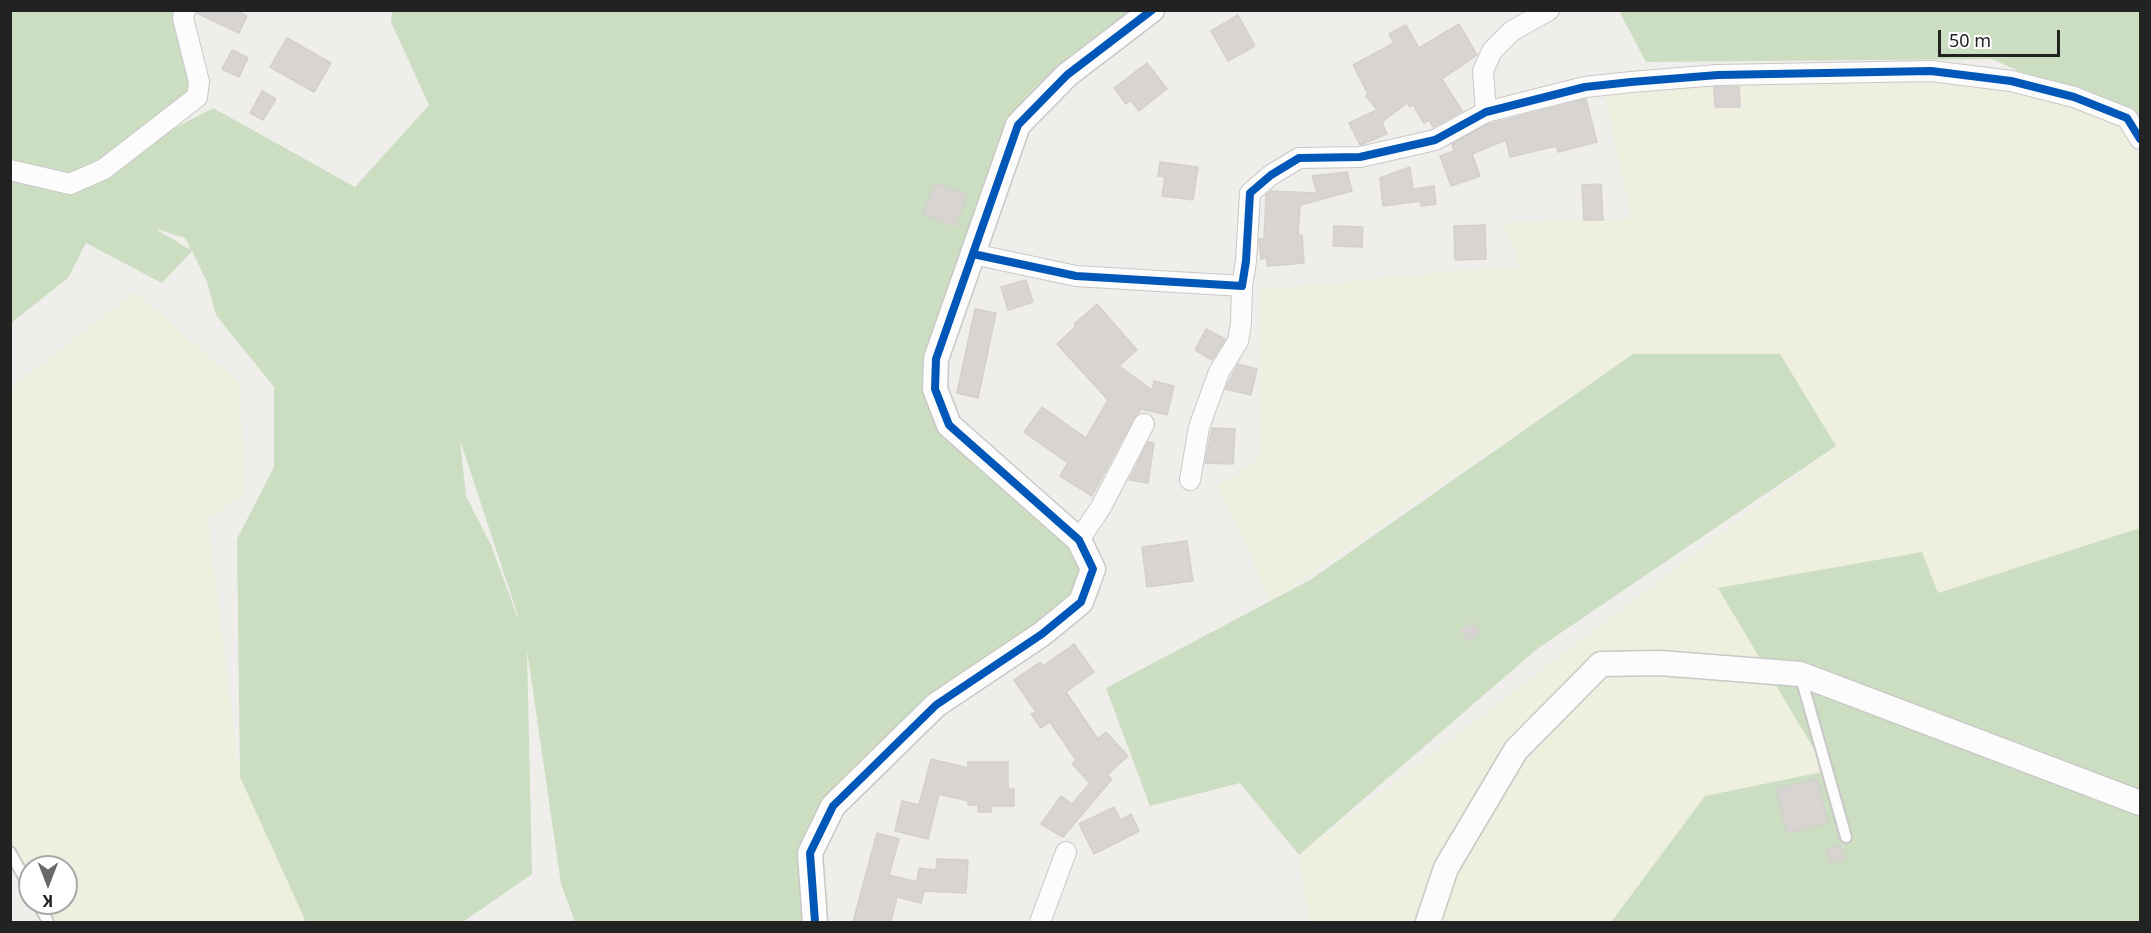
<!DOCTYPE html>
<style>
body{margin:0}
#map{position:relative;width:2151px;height:933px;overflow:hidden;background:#f0eeeb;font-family:"Noto Sans",sans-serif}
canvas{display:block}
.frame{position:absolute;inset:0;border:12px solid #222;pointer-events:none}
.north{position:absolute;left:18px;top:855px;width:60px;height:60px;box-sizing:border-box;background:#fff;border:2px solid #a7a7a7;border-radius:50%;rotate:180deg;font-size:16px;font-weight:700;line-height:24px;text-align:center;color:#222}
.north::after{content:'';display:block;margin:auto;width:21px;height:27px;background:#6a6968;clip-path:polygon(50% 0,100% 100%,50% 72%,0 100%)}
.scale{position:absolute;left:1938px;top:30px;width:122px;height:27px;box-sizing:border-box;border:3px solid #222;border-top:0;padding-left:8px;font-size:18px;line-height:21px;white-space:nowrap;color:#222;-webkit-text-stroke:4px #fff;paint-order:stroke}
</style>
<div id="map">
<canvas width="2151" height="933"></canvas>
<div class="frame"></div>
<div class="north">K</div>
<div class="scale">50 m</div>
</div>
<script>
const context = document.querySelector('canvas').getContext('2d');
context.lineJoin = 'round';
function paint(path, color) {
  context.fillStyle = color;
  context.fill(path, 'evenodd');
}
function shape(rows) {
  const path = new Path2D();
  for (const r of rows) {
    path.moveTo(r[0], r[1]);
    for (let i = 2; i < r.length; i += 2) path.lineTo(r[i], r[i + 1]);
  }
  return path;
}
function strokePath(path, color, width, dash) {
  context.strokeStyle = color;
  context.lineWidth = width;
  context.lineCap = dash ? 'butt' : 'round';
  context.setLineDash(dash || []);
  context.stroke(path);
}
const farmland = shape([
 [1931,71,2127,118,2140,125,2140,528,1937,593,1718,588,1827,771,1705,796,1610,922,1309,922,1299,855,1836,446,1780,354,1619,363,1271,601,1218,486,1258,460,1260,290,1464,270,1520,268,1503,223,1631,218,1603,85],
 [135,292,239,383,246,492,208,520,240,777,306,922,49,922,37,903,66,903,66,867,30,867,30,890,11,856,10,388]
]);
const forest = shape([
 [11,11,192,11,191,49,199,82,74,181,213,108,355,187,429,105,391,22,392,11,1157,11,1018,125,936,359,949,425,1079,540,1086,588,856,784,810,853,826,922,575,922,561,884,527,650,532,874,463,922,306,922,240,777,237,539,274,467,274,387,216,315,207,282,192,251,162,283,86,243,68,278,11,323],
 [157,229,185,238,191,250,157,230],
 [460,440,518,616,517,616,491,545,466,496],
 [1619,11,2140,11,2140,125,1992,59,1646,62],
 [1633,354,1780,354,1836,446,1537,649,1299,855,1240,783,1150,806,1106,688,1310,580],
 [2140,528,2140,922,1611,922,1705,796,1827,771,1718,588,1922,552,1938,593]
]);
const building = shape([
 [197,10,236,10,247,16,239,33,197,13,197,10],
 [1238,15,1255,46,1228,61,1211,31,1238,15],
 [1459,24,1477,55,1442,79,1462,111,1433,127,1429,120,1424,123,1413,105,1410,107,1407,103,1382,122,1387,134,1360,145,1349,123,1377,110,1366,96,1368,94,1353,65,1394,43,1389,34,1406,25,1419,48,1459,24],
 [287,38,331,63,314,92,270,67,287,38],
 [232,50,248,58,239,77,222,69,232,50],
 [1147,63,1167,89,1139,111,1130,100,1126,104,1114,88,1147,63],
 [1714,87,1739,87,1740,107,1715,107,1714,87],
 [262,91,276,99,263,120,250,113,262,91],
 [1586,99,1597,142,1558,152,1556,146,1510,157,1506,140,1472,154,1480,176,1451,186,1440,156,1454,151,1452,144,1486,125,1586,99],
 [1160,162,1198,167,1193,200,1162,196,1165,177,1158,176,1160,162],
 [1410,167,1413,189,1434,186,1436,204,1421,206,1421,201,1383,206,1380,178,1410,167],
 [1347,172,1352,191,1300,205,1298,236,1302,235,1304,263,1267,266,1267,258,1261,259,1259,242,1259,239,1264,238,1266,195,1271,191,1317,193,1312,176,1347,172],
 [935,183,967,195,955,226,923,214,935,183],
 [1601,184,1603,220,1584,220,1582,185,1601,184],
 [1485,225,1486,259,1455,260,1454,226,1485,225],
 [1334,226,1363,227,1362,247,1333,246,1334,226],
 [1026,280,1033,302,1008,310,1001,287,1026,280],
 [1097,304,1137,350,1119,366,1152,390,1154,381,1174,386,1167,415,1141,409,1134,418,1092,496,1060,476,1068,463,1024,432,1042,407,1086,438,1108,400,1057,344,1076,326,1074,324,1097,304],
 [975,309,996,313,978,398,957,393,975,309],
 [1206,329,1225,339,1212,360,1195,350,1206,329],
 [1238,364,1257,369,1251,395,1225,389,1238,364],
 [1212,428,1235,429,1233,464,1205,463,1212,428],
 [1148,442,1154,443,1148,483,1129,480,1148,442],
 [1187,541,1193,581,1147,587,1142,547,1187,541],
 [1472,622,1480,632,1469,641,1461,631,1472,622],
 [1074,644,1094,672,1066,692,1098,739,1106,732,1128,756,1107,775,1112,779,1063,837,1041,824,1061,796,1072,804,1090,783,1072,764,1076,760,1050,722,1041,728,1031,714,1036,712,1014,680,1040,662,1043,666,1074,644],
 [931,759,968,768,968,762,1008,762,1008,789,1014,789,1014,806,992,806,991,812,978,812,978,805,968,805,968,801,939,794,928,839,895,831,902,801,919,805,931,759],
 [1817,779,1828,823,1787,833,1776,789,1817,779],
 [1114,807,1121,820,1131,814,1139,831,1094,854,1079,824,1114,807],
 [877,833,899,839,889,875,917,882,919,868,936,870,937,859,968,860,966,893,924,891,921,903,897,897,891,922,853,922,877,833],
 [1840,845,1845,859,1831,863,1826,850,1840,845]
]);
const service = shape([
 [1800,674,1846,837],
 [10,852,30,888],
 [38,903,48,922]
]);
const minor = shape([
 [1486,112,1483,71,1492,51,1512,31,1549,10],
 [10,170,70,184,104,169,197,97,199,82,183,18,185,10],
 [973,254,1076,276,1242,286,1246,261,1250,193,1271,175,1299,158,1360,157,1435,140,1486,112,1585,87,1631,82,1718,75,1931,71,2011,81,2074,97,2127,118,2140,139],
 [1190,480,1199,427,1219,372,1238,341,1241,323,1242,286],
 [1079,540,1101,507,1144,424],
 [1040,922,1066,852]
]);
const tertiary = shape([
 [815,922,810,853,833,806,936,705,1042,634,1081,602,1093,569,1079,540,949,425,935,389,936,359,1018,125,1067,75,1152,10],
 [1428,922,1446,868,1516,750,1601,664,1660,663,1800,674,2140,803]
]);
const cycleway = shape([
 [973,254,1076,276,1242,286,1246,261,1250,193,1271,175,1299,158,1360,157,1435,140,1486,112,1585,87,1631,82,1718,75,1931,71,2011,81,2074,97,2127,118,2140,139],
 [815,922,810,853,833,806,936,705,1042,634,1081,602,1093,569,1079,540,949,425,935,389,936,359,1018,125,1067,75,1152,10]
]);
paint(farmland, '#efefdf');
paint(forest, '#cbdec1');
paint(building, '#d7d4d2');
strokePath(building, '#d3d0cc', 1.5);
strokePath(service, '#c9c8c7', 14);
strokePath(minor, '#c9c8c7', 22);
strokePath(tertiary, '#c9c8c7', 27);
strokePath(service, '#fdfcfc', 10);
strokePath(minor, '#fdfcfc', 20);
strokePath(tertiary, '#fdfcfc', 24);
strokePath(cycleway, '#0057b8', 8);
</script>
